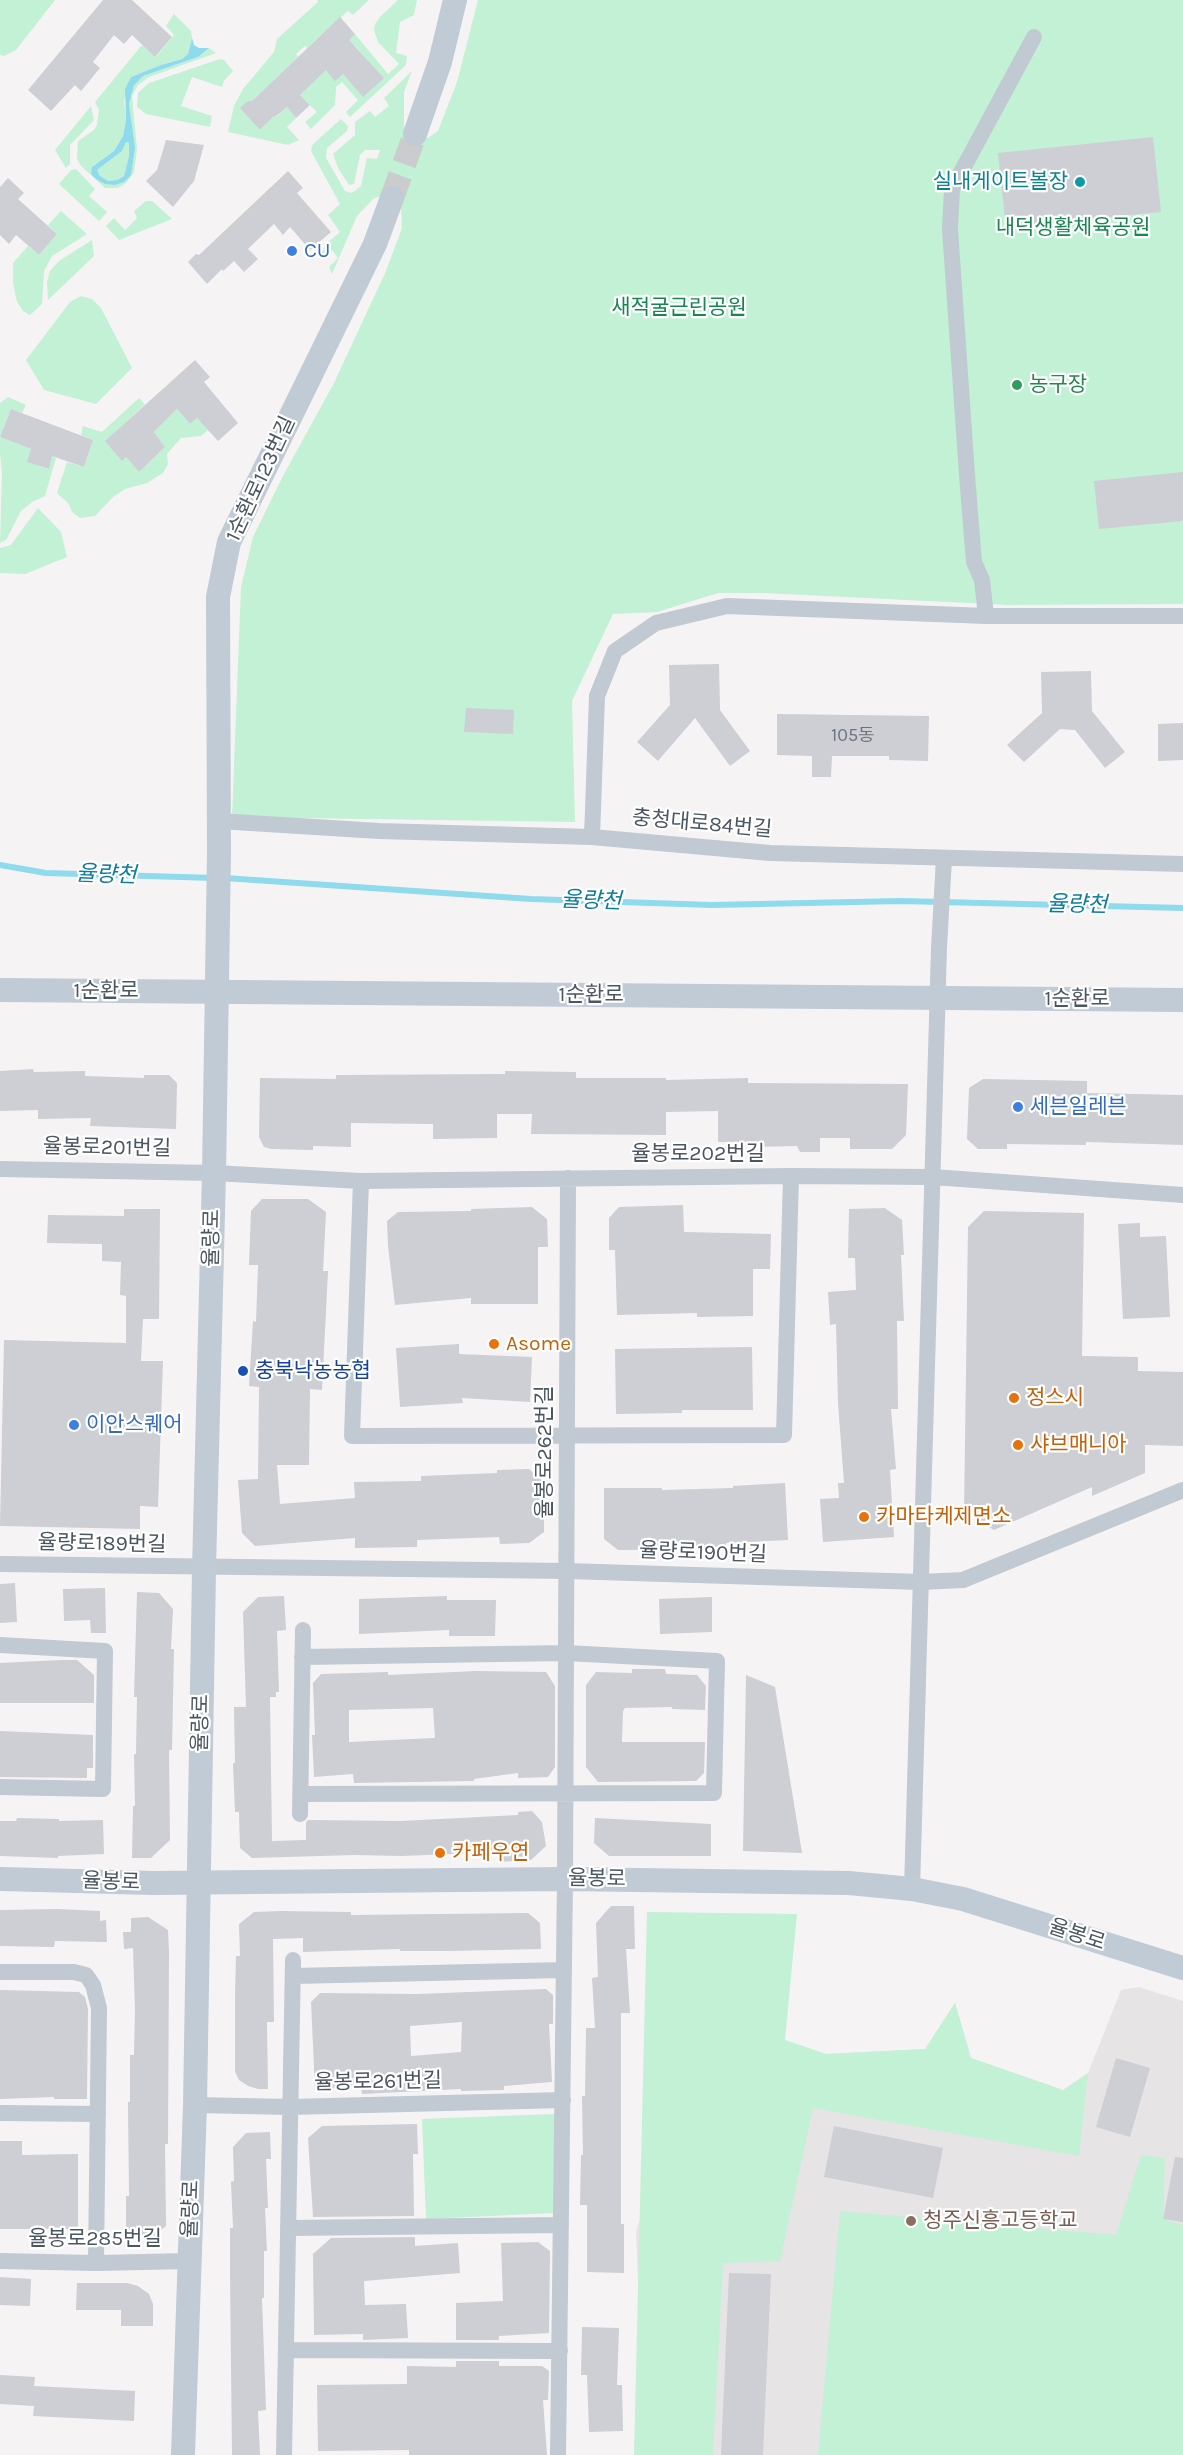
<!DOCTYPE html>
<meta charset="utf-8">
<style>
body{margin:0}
canvas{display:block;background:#f5f3f3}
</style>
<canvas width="1183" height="2455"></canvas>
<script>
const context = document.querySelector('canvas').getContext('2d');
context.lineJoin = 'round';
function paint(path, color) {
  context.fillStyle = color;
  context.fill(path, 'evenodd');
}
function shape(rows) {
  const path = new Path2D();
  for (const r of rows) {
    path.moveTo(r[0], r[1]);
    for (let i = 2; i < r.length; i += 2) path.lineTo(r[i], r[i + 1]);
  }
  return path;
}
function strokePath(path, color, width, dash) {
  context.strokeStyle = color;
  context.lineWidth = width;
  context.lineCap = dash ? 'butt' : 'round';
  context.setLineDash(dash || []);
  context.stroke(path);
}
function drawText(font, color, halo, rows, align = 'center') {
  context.font = font + ' Karla,"Noto Sans KR",sans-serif';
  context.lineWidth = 4.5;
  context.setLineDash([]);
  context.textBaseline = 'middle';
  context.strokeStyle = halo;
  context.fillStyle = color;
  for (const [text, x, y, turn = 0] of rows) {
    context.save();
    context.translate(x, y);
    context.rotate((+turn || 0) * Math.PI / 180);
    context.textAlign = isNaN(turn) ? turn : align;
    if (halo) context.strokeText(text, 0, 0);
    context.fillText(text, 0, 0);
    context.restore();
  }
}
const education = shape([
 [1139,1987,1183,2001,1183,2455,645,2455,636,2232,643,2210,784,2040,826,2054,925,2049,955,2003,971,2058,1063,2090,1088,2073,1121,1990]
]);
const green = shape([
 [0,0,55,0,16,50,4,56,0,55],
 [317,0,369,0,353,15,348,11,307,48,305,46,296,54,298,57,252,101,248,101,241,108,260,130,274,116,276,117,287,107,296,118,287,127,299,140,288,145,228,132,234,106,243,89,274,52,277,39,318,2],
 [398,0,417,0,414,15,400,22,396,53,407,56,406,65,350,117,346,112,358,100,342,82,336,87,335,105,311,129,305,122,317,112,300,95,311,84,310,82,326,70,343,74,363,96,383,78,355,46,345,43,355,34,388,74,399,64,378,42,374,30,375,24,381,16],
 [478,0,1183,0,1183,604,1008,605,764,593,718,593,657,612,613,614,572,701,575,822,232,817,241,587,253,537,283,476,334,383,386,271,402,228,401,207,384,195,373,199,357,216,332,274,329,267,338,258,332,250,323,259,322,252,325,245,340,232,328,215,340,204,311,151,313,144,341,119,348,126,347,131,327,148,326,158,345,191,351,193,356,190,361,186,367,158,377,159,380,150,365,150,360,155,354,184,349,185,338,168,333,154,355,135,355,122,370,111,375,117,389,106,384,98,412,71,404,92,404,126,409,134,422,139,429,137,438,131,457,82],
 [174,14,191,31,192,38,188,54,182,59,161,65,131,77,124,101,126,120,123,136,114,151,92,167,105,184,124,182,135,147,129,104,134,84,143,76,198,57,209,48,216,53,149,77,138,85,132,96,137,149,134,172,126,183,118,188,105,188,81,166,77,159,78,141,94,130,97,125,99,110,95,102,142,45,156,57,174,35,166,26],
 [220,59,224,60,233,71,224,81,222,87,192,77,181,106,212,116,210,127,146,114,137,107,138,93,149,83],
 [91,106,94,120,70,145,70,164,66,168,55,150],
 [126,142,129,143,129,156,124,176,117,180,108,181,100,176,97,170,122,151],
 [76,169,95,189,89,196,107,212,99,221,59,184,71,170],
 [146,201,152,201,172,219,119,240,106,226,114,218,125,230,137,218,134,211],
 [61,211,87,234,52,256,44,271,42,304,30,315,23,311,17,302,13,283,13,263,28,246,39,255,57,234,48,225],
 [92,240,94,256,48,300,47,282,50,271,59,261],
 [81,296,92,299,101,308,132,368,96,404,44,390,26,360,70,302],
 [8,397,26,405,22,413,11,409,0,437,31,449,28,462,48,469,52,456,56,458,45,496,32,502,21,511,6,540,0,543,2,472,0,454,0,403],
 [139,398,145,404,110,437,122,460,126,457,139,472,165,447,154,432,177,409,190,424,197,418,208,430,201,436,181,438,167,454,168,464,163,473,147,483,125,489,113,497,95,516,80,518,72,512,69,504,57,493,67,462,84,467,93,440,81,435,83,426,102,432],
 [38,508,61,532,67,557,25,574,0,573,0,548,11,545],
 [647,1912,797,1914,785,2040,826,2054,925,2049,955,2003,971,2058,1063,2090,1088,2073,1079,2156,813,2108,780,2261,723,2263,713,2455,634,2455],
 [554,2114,555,2213,426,2219,422,2119],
 [1141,2155,1165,2158,1163,2219,1183,2225,1183,2455,818,2455,840,2211,1116,2235]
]);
const water = shape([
 [192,38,194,45,199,48,209,48,198,57,143,76,134,85,129,104,135,147,131,175,124,182,115,185,105,184,96,179,91,174,92,167,114,151,123,136,126,120,125,89,131,77,161,65,182,59,188,54],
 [126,142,129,143,129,156,124,176,117,180,108,181,100,176,97,170,122,151]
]);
const stream = shape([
 [0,865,46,873,215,878],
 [225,878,531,899,712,905,901,901,1183,908]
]);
const building = shape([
 [103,0,132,0,172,37,155,57,132,35,124,44,114,35,93,62,100,68,81,91,75,85,51,111,28,90],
 [340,17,355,34,349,40,384,78,363,97,343,74,335,81,326,70,300,95,310,105,296,118,287,107,275,117,274,116,260,130,240,108,248,101,252,101],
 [1153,137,1161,212,1006,228,998,153],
 [166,140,204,145,194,181,173,207,146,181,157,170],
 [288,171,303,188,297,193,331,232,310,250,290,227,283,235,274,224,248,249,258,259,244,272,234,261,223,271,222,269,207,284,188,262,196,254,199,255],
 [8,178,24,193,18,199,57,234,39,255,16,235,9,244,0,235,0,187],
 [195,360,210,377,204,382,238,423,218,441,197,418,190,424,177,409,154,432,165,447,139,472,126,457,122,461,105,441],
 [11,409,93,440,84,467,52,456,49,469,27,462,31,449,0,437],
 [1183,472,1183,521,1099,529,1094,481],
 [719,664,720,710,750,751,730,766,695,718,658,761,637,742,670,705,669,665],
 [1091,671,1092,711,1125,752,1105,768,1075,730,1060,729,1024,762,1007,745,1042,713,1041,672],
 [466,708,514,710,513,734,464,732],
 [777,714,929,716,928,761,889,760,889,756,832,756,831,777,812,777,812,756,777,755],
 [1183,723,1183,760,1158,761,1158,724],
 [33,1069,34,1072,85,1071,85,1076,144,1078,144,1075,169,1075,177,1083,176,1129,90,1126,91,1118,38,1119,38,1110,0,1111,0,1071],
 [505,1071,576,1072,576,1078,666,1078,666,1080,748,1078,748,1083,908,1084,906,1135,892,1149,850,1149,850,1138,820,1138,820,1152,800,1152,797,1146,752,1147,752,1142,718,1142,718,1111,666,1112,666,1135,531,1134,532,1114,497,1114,497,1138,433,1139,433,1124,351,1123,351,1147,313,1146,313,1150,271,1149,264,1147,259,1137,260,1078,336,1079,336,1075,505,1074],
 [983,1079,1087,1081,1087,1093,1183,1095,1183,1145,1086,1142,1086,1145,1007,1144,1007,1149,978,1149,967,1139,969,1088],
 [262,1199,308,1199,326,1212,323,1271,328,1271,322,1390,310,1389,309,1465,277,1465,280,1504,355,1498,354,1482,421,1481,421,1476,497,1473,497,1470,529,1469,544,1482,544,1532,529,1543,500,1544,499,1537,417,1540,417,1547,355,1548,355,1538,255,1546,242,1533,238,1480,258,1479,259,1387,249,1386,253,1321,256,1322,258,1265,249,1265,251,1211],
 [683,1205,684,1232,771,1234,770,1269,753,1269,753,1316,697,1317,697,1313,617,1315,615,1250,609,1250,609,1218,619,1207],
 [532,1207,547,1219,548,1247,538,1247,538,1304,471,1304,471,1298,395,1305,388,1246,387,1221,398,1212,471,1211,471,1209],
 [885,1208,902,1220,904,1255,901,1255,904,1321,897,1321,898,1409,891,1409,896,1469,890,1470,894,1537,823,1542,820,1499,839,1498,838,1483,844,1483,838,1403,836,1324,830,1325,828,1292,856,1290,855,1258,848,1258,849,1209],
 [124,1209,160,1209,159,1319,143,1319,141,1361,163,1361,158,1507,140,1506,140,1529,0,1526,4,1340,126,1343,126,1296,120,1295,121,1262,102,1261,102,1244,47,1243,48,1215,124,1216],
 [984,1211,1084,1213,1082,1356,1138,1357,1138,1371,1183,1372,1183,1446,1145,1445,1145,1473,1092,1496,1092,1487,994,1530,964,1512,968,1227],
 [1140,1223,1140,1237,1166,1236,1170,1317,1123,1319,1118,1224],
 [459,1344,459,1354,532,1357,530,1402,462,1398,463,1403,400,1407,396,1348],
 [752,1347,753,1410,682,1410,682,1413,616,1414,615,1349],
 [785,1483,788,1540,726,1543,726,1549,618,1550,604,1539,604,1488,662,1488,662,1490,733,1488,733,1486],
 [15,1583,17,1622,0,1623,0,1584],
 [105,1588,106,1633,91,1633,90,1620,64,1621,63,1589],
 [137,1592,159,1593,173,1609,171,1649,174,1649,173,1700,172,1750,169,1750,170,1840,151,1858,132,1858,133,1806,135,1806,134,1754,136,1754,137,1697,134,1697],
 [284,1596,286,1630,277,1631,279,1692,276,1692,276,1697,270,1697,272,1841,306,1840,306,1823,308,1820,401,1821,518,1815,518,1812,532,1811,542,1822,546,1846,531,1860,498,1862,498,1852,402,1856,355,1855,252,1858,240,1848,239,1812,235,1812,233,1763,235,1763,234,1707,246,1707,243,1612,258,1597],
 [447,1596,447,1600,496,1600,495,1636,449,1636,449,1630,359,1634,359,1599],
 [712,1597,712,1632,660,1634,659,1599],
 [61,1660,77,1660,94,1675,94,1703,0,1703,0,1663],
 [632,1669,665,1669,666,1674,697,1675,706,1686,705,1710,672,1709,672,1707,625,1708,623,1711,622,1742,705,1742,704,1773,696,1781,598,1782,586,1767,586,1685,596,1672,632,1673],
 [476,1671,546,1672,555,1686,555,1767,548,1777,518,1778,518,1773,474,1779,474,1781,354,1783,353,1774,314,1777,312,1735,315,1735,313,1683,321,1674,388,1672,388,1675],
 [433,1708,435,1738,349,1742,349,1710],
 [746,1675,775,1687,802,1853,743,1851],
 [0,1731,93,1735,93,1768,87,1768,87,1778,0,1777],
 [17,1818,59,1819,59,1821,103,1820,104,1854,58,1856,58,1858,0,1856,0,1821,16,1821],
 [595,1818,711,1824,711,1856,609,1856,594,1843],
 [611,1906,634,1906,635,1949,626,1949,630,2013,621,2013,621,2224,624,2224,624,2273,587,2272,587,2205,580,2205,581,2155,583,2155,582,2096,585,2096,586,2028,595,2028,592,1978,598,1977,596,1923],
 [58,1909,100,1911,100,1921,106,1920,107,1942,55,1941,54,1947,0,1946,0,1910],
 [281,1911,351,1912,351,1915,528,1913,540,1923,541,1949,450,1951,400,1951,400,1949,303,1952,303,1938,273,1939,274,2022,267,2022,268,2089,258,2089,248,2086,239,2080,235,2072,235,1996,236,1956,240,1956,239,1924,254,1912],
 [148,1917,168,1930,169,1953,168,2144,165,2144,166,2226,151,2238,126,2238,126,2196,129,2196,128,2102,130,2102,130,2055,134,2055,135,2010,133,1948,124,1949,123,1932,131,1932,131,1918],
 [546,1989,553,1995,553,2024,549,2024,552,2082,504,2086,504,2090,461,2091,461,2089,362,2094,361,2087,315,2089,311,2002,320,1993,417,1994],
 [462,2022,461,2052,411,2056,410,2026],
 [0,1990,79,1992,85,1997,88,2009,87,2099,54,2099,54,2097,0,2099],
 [1116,2058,1150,2068,1130,2137,1096,2127],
 [417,2124,418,2154,413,2154,414,2216,313,2217,308,2138,322,2126],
 [834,2126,943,2148,933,2198,824,2177],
 [270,2132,271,2159,266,2159,268,2208,265,2208,267,2251,264,2251,264,2298,262,2298,266,2410,258,2411,260,2455,232,2455,230,2274,230,2228,233,2228,231,2182,234,2181,233,2147,246,2133],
 [0,2141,22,2141,22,2155,78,2154,78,2229,0,2229],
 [1175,2157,1183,2158,1183,2222,1163,2219],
 [415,2237,415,2246,458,2243,460,2273,364,2281,365,2305,406,2304,408,2338,363,2340,363,2334,314,2335,313,2254,331,2238],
 [538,2242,550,2251,549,2333,499,2336,499,2340,456,2340,456,2303,503,2301,501,2243],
 [729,2273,771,2274,763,2455,721,2455],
 [0,2277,31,2279,30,2306,0,2305],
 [77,2283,127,2283,138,2286,149,2294,153,2304,153,2326,121,2326,121,2310,76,2310],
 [582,2327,619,2328,617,2385,622,2385,623,2431,589,2432,587,2375,581,2375],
 [456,2361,499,2361,499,2366,542,2366,549,2371,548,2400,543,2400,547,2455,409,2455,409,2450,318,2451,317,2385,407,2384,407,2366,456,2367],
 [0,2375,35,2377,34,2386,135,2391,134,2421,33,2416,34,2406,0,2404]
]);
const secondaryTunnel = shape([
 [392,198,415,134]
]);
const street = shape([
 [1034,37,952,189,950,229,967,475,974,562,982,580,986,616,1183,616],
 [218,821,379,831,592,837,770,853,1183,864],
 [592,837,597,696,615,651,656,623,727,606,986,616],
 [0,1169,214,1173,361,1181,791,1176,933,1177,1183,1195],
 [361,1181,352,1436,784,1435,791,1176],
 [0,1564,567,1571,921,1582,963,1580,1183,1490],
 [0,1645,105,1651,103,1789,0,1787],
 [301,1794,714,1793,717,1661,566,1653,302,1657],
 [300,1814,303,1630],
 [912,1889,939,948,944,858],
 [0,1972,74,1972,86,1975,93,1985,99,2008,96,2263],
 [293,1976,564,1970],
 [195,2105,291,2107,563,2100],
 [0,2113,98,2114],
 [288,2228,561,2225],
 [0,2261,96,2263,189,2261],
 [286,2350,560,2351],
 [284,2455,293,1960],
 [558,2455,565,1879,568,1178]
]);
const secondary = shape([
 [415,134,440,62,455,0],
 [0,990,1183,1000],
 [0,1879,153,1883,565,1879,849,1883,912,1889,963,1899,1183,1968],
 [183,2455,195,2105,204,1569,214,1173,219,852,218,597,229,542,375,244,392,198]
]);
const markers = [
 [1080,182,6,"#0f9aa8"],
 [292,251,6,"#3f7fe0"],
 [1017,385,6,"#2e9e5b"],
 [1018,1107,6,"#3f7fe0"],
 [494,1344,6,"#e8710a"],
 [243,1371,6,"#1a4fb4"],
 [1014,1398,6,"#e8710a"],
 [74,1425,6,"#3f7fe0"],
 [1018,1445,6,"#e8710a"],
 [864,1517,6,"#e8710a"],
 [440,1853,6,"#e8710a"],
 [911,2221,6,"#8d6e63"]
];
const numberNames = [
 ["105동",853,736]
];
const cultureNames = [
 ["실내게이트볼장",1068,182]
];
const parkNames = [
 ["내덕생활체육공원",1073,228],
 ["새적굴근린공원",679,308]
];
const shopNames = [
 ["CU",304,251],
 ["세븐일레븐",1030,1107],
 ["이안스퀘어",86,1425]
];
const leisureNames = [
 ["농구장",1029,385]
];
const streetNames = [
 ["1순환로123번길",261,479,-65],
 ["충청대로84번길",702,824,5],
 ["1순환로",106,991],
 ["1순환로",591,995],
 ["1순환로",1077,999],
 ["율봉로201번길",107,1148,1],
 ["율봉로202번길",698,1154],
 ["율량로",212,1238,-89],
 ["율봉로262번길",545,1452,-90],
 ["율량로189번길",102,1544,1],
 ["율량로190번길",703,1553,2],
 ["율량로",201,1723,-89],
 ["율봉로",597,1879,1],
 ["율봉로",111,1882,2],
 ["율봉로",1077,1935,18],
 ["율봉로261번길",378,2082,-1],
 ["율량로",191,2209,-88],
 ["율봉로285번길",95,2239]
];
const foodNames = [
 ["Asome",506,1344],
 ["정스시",1026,1398],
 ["샤브매니아",1030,1445],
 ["카마타케제면소",876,1517],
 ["카페우연",452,1853]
];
const transitNames = [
 ["충북낙농농협",255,1371]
];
const educationNames = [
 ["청주신흥고등학교",923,2221]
];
const waterNames = [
 ["율량천",106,875,2],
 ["율량천",591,901,2],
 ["율량천",1077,905,1]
];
paint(education, '#e6e4e5');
paint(green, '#c3f1d5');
paint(water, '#90daee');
strokePath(stream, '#90daee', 6);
paint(building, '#cdcfd5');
strokePath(secondaryTunnel, '#caccce', 24, [24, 12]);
strokePath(street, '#c1cad2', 16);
strokePath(secondary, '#c1cbd6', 24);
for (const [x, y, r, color] of markers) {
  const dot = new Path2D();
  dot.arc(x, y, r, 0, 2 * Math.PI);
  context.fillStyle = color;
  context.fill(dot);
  strokePath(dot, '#fff', 2);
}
drawText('18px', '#6b747e', null, numberNames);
drawText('21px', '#0d838f', '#fff', cultureNames, 'right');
drawText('21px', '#17864f', '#fff', parkNames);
drawText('21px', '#366cbe', '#fff', shopNames, 'left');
drawText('21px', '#27864d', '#fff', leisureNames, 'left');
drawText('21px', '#4a5661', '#fff', streetNames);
drawText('21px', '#c56008', '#fff', foodNames, 'left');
drawText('21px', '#164399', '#fff', transitNames, 'left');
drawText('21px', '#785e54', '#fff', educationNames, 'left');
drawText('italic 22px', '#0c7c9b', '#fff', waterNames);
</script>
